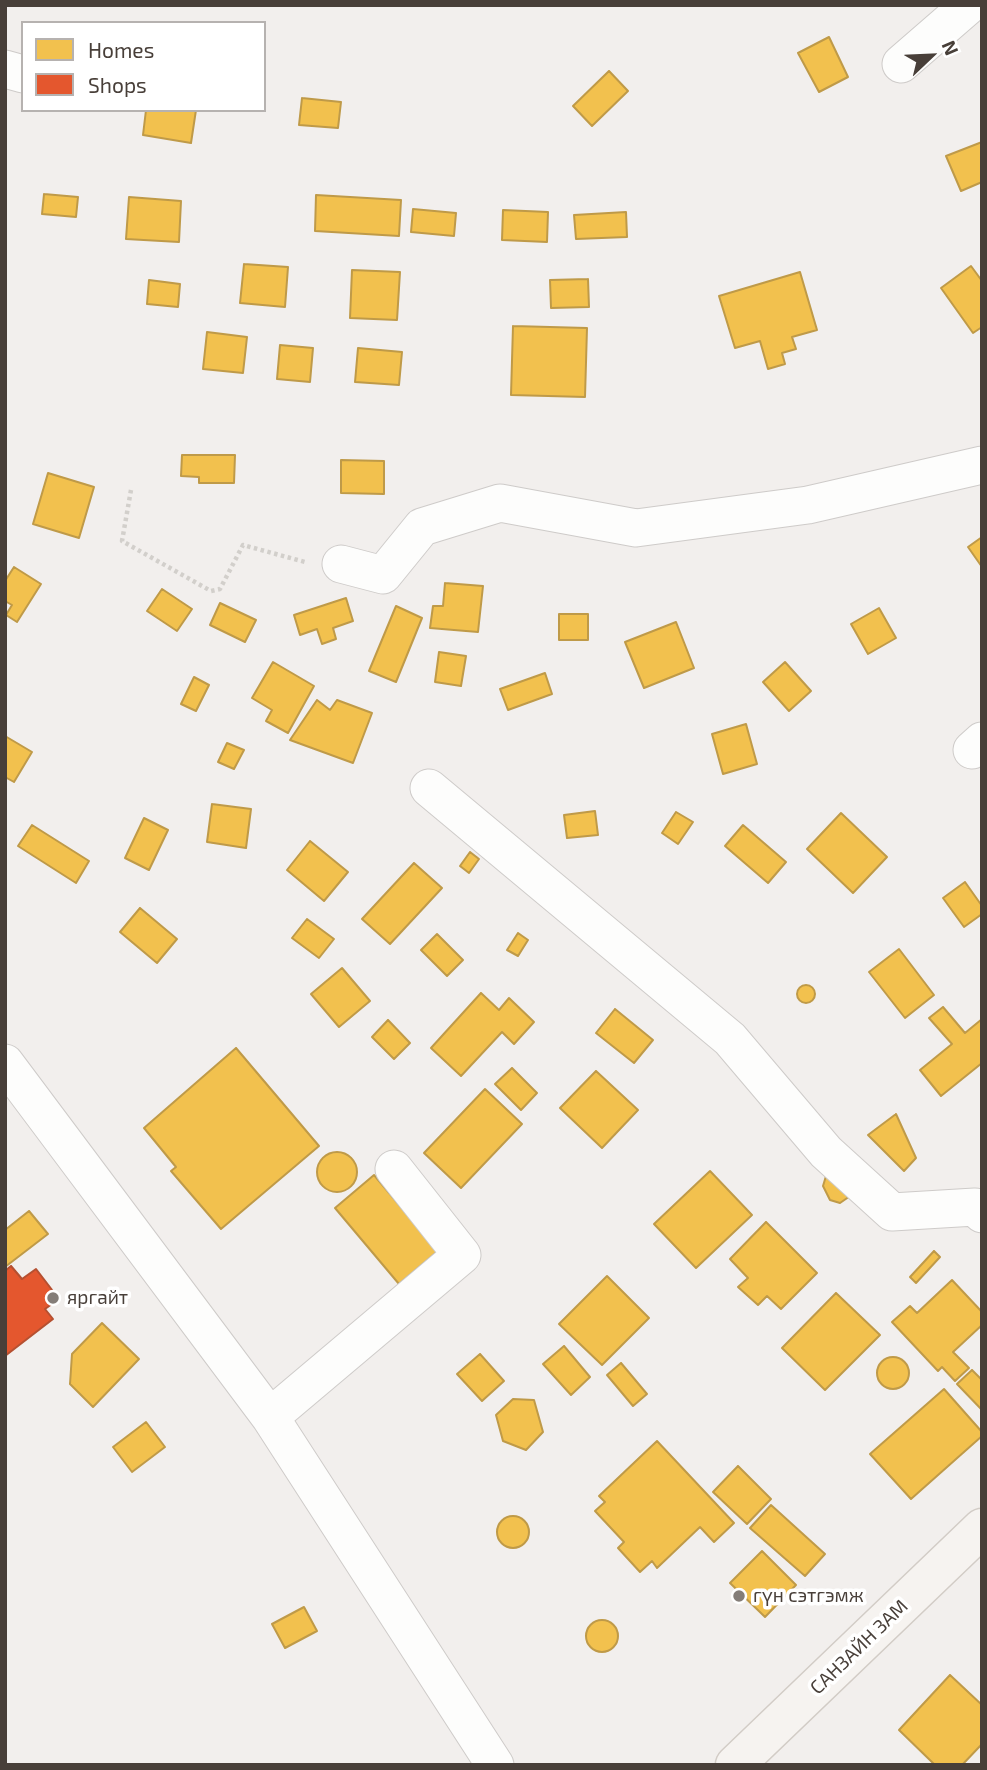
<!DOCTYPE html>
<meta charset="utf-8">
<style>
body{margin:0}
#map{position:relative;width:987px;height:1770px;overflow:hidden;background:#f2efed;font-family:"Exo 2",sans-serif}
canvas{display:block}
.frame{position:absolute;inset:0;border:7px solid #483f39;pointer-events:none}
.legend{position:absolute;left:21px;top:21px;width:245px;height:91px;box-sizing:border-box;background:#fff;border:2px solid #b6b2b0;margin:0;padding:9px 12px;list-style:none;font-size:21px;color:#483f39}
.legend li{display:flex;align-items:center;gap:14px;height:35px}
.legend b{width:35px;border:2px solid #b6b2b0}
.north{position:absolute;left:896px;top:21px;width:70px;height:70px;-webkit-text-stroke:5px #fff;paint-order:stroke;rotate:67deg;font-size:19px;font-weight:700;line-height:28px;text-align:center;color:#483f39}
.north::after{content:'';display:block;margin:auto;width:24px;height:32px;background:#483f39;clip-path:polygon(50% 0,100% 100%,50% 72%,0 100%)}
</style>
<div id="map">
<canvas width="987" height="1770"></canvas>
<div class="frame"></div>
<ul class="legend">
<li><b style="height:19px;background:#f2c14e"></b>Homes</li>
<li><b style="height:19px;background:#e4572e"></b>Shops</li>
</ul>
<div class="north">N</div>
</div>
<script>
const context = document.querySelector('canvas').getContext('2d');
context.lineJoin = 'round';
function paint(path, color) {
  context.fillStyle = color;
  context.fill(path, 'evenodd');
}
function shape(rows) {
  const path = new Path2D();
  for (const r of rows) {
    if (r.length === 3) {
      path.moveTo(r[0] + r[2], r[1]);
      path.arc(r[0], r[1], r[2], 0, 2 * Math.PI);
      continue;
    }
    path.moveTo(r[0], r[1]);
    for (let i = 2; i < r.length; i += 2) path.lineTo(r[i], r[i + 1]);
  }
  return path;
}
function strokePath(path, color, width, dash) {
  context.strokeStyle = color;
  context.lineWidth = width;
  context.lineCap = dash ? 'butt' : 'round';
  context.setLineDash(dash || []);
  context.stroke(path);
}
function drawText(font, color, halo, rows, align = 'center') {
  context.font = font + ' "Exo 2",sans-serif';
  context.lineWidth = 7;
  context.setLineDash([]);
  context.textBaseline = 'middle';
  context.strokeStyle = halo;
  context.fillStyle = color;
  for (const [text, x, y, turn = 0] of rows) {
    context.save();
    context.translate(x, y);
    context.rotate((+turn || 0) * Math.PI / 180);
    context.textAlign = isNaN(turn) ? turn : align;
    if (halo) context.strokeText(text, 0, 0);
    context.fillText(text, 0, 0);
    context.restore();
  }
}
const homes = shape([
 [829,37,848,77,819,92,798,53,829,37],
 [609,71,628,91,592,126,573,106,609,71],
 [302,98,341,102,338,128,299,125,302,98],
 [146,110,196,110,191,143,143,135,146,110],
 [982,142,982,182,961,191,946,156,982,142],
 [44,194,78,197,76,217,42,214,44,194],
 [316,195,401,200,399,236,315,231,316,195],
 [129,197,181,201,179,242,126,239,129,197],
 [413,209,456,213,454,236,411,232,413,209],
 [503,210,548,212,547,242,502,240,503,210],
 [626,212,627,237,576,239,574,215,626,212],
 [244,264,288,267,285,307,240,303,244,264],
 [971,266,982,281,982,327,973,333,941,288,971,266],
 [352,270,400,272,397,320,350,318,352,270],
 [800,272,817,330,792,337,796,349,782,353,785,364,768,369,760,341,735,348,719,296,800,272],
 [588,279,589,307,551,308,550,280,588,279],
 [149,280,180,284,178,307,147,304,149,280],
 [513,326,587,328,585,397,511,395,513,326],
 [207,332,247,337,243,373,203,369,207,332],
 [280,345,313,348,310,382,277,379,280,345],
 [358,348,402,352,399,385,355,382,358,348],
 [182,455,235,455,234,483,199,483,199,477,181,476,182,455],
 [341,460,384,461,384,494,341,493,341,460],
 [48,473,94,487,79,538,33,524,48,473],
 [982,537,982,567,968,547,982,537],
 [14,567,41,584,17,622,6,615,12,605,5,601,5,581,14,567],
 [445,583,483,586,478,632,430,628,433,606,443,606,445,583],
 [162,589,192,609,177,631,147,611,162,589],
 [346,598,353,621,333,628,336,639,322,644,317,629,300,635,294,615,346,598],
 [220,603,256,620,245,642,210,625,220,603],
 [396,606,422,618,396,682,369,671,396,606],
 [879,608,896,638,868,654,851,624,879,608],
 [559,614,588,614,588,640,559,640,559,614],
 [676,622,694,668,644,688,625,642,676,622],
 [439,652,466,656,461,686,435,682,439,652],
 [273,662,314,686,288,733,266,721,272,710,252,698,273,662],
 [785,662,811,691,789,711,763,682,785,662],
 [545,673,552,694,508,710,500,689,545,673],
 [194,677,209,685,196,711,181,704,194,677],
 [317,700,330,710,337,700,372,713,353,763,290,740,317,700],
 [746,724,757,764,723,774,712,734,746,724],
 [5,736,32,752,14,782,5,777,5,736],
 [227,743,244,750,234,769,218,762,227,743],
 [212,804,251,809,246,848,207,842,212,804],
 [595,811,598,835,567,838,564,815,595,811],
 [676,812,693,822,678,844,662,833,676,812],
 [841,813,887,857,853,893,807,849,841,813],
 [144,818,168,830,149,870,125,858,144,818],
 [32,825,89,861,76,883,18,846,32,825],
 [743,825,786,862,768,883,725,846,743,825],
 [310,841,348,872,324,901,287,870,310,841],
 [470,852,479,859,469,873,460,866,470,852],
 [414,863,442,888,390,944,362,919,414,863],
 [965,882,982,906,982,914,964,927,943,898,965,882],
 [140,908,177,939,157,963,120,932,140,908],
 [307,919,334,939,319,958,292,938,307,919],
 [518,933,528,940,518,956,507,950,518,933],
 [437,934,463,960,447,976,421,950,437,934],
 [899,949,934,995,905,1018,869,972,899,949],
 [342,968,370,1001,339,1027,311,994,342,968],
 [806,994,9],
 [481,993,499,1010,509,998,534,1022,514,1044,502,1032,461,1076,431,1048,481,993],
 [943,1007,965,1033,982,1019,982,1063,941,1096,920,1070,952,1044,929,1018,943,1007],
 [615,1009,653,1040,634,1063,596,1033,615,1009],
 [388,1020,410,1043,394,1059,372,1037,388,1020],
 [236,1048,319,1146,221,1229,171,1171,176,1167,144,1128,236,1048],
 [512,1068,537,1093,521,1110,495,1084,512,1068],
 [596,1071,638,1110,602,1148,560,1108,596,1071],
 [485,1089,522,1124,461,1188,424,1153,485,1089],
 [896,1114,916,1158,904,1171,868,1135,896,1114],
 [337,1172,20],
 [710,1171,752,1215,696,1268,654,1224,710,1171],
 [374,1175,438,1251,399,1284,335,1208,374,1175],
 [826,1176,853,1194,840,1203,830,1200,823,1186,826,1176],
 [29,1211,48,1234,5,1267,5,1230,29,1211],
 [766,1222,817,1273,781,1309,767,1296,758,1305,738,1287,748,1278,730,1259,766,1222],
 [934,1251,940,1257,916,1283,910,1277,934,1251],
 [607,1276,649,1318,602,1365,559,1324,607,1276],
 [952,1280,982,1312,982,1325,953,1352,969,1368,955,1381,942,1367,938,1371,892,1322,910,1306,917,1313,952,1280],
 [836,1293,880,1335,825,1390,782,1348,836,1293],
 [102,1323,139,1359,93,1407,70,1384,72,1354,102,1323],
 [564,1346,590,1377,571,1395,543,1364,564,1346],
 [480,1354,504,1381,482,1401,457,1374,480,1354],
 [893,1373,16],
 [621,1363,647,1394,633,1406,607,1375,621,1363],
 [972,1370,982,1380,982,1410,957,1384,972,1370],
 [944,1389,982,1432,982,1436,911,1499,870,1454,944,1389],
 [513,1399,534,1400,543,1432,526,1450,503,1441,496,1415,513,1399],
 [146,1422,165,1447,132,1472,113,1447,146,1422],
 [657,1441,734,1523,714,1542,700,1527,657,1568,652,1561,640,1572,618,1548,624,1542,595,1511,605,1502,599,1496,657,1441],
 [738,1466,771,1499,747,1524,713,1492,738,1466],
 [771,1505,825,1554,805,1576,750,1528,771,1505],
 [513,1532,16],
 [762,1551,796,1585,765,1617,730,1583,762,1551],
 [304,1607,317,1631,285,1648,272,1624,304,1607],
 [602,1636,16],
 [950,1675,982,1705,982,1744,962,1765,935,1765,899,1730,950,1675]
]);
const shops = shape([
 [11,1266,22,1279,36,1269,59,1299,45,1309,53,1319,5,1356,5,1271,11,1266]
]);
const path = shape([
 [131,490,122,541,211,591,220,589,243,545,305,562]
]);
const minor = shape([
 [901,64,969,5],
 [5,69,23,74],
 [341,564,383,575,422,527,500,503,636,528,808,505,982,465],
 [972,750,982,741],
 [429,788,730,1039,826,1152,892,1212,975,1207,982,1214],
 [5,1063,270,1417,495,1765],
 [270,1417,462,1255,394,1169]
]);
const secondary = shape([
 [735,1765,982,1528]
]);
const markers = [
 [53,1298,7,"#847d78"],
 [739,1596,7,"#847d78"]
];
const poiNames = [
 ["яргайт",67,1298],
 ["гүн сэтгэмж",753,1596]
];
const streetNames = [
 ["САНЗАЙН ЗАМ",859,1647,-44]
];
paint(homes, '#f2c14e');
strokePath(homes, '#bf9a48', 2);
paint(shops, '#e4572e');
strokePath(shops, '#b55031', 2);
strokePath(minor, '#cecbc9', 39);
strokePath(secondary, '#d2ccc6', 41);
strokePath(path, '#d2cfcb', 4.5, [3.5, 3.5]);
strokePath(minor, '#fdfdfc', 37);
strokePath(secondary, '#f6f3f0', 38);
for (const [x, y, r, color] of markers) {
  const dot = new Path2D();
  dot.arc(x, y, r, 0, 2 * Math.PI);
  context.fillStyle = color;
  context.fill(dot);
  strokePath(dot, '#fff', 2.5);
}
drawText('19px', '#483f39', '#fff', poiNames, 'left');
drawText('19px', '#483f39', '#fff', streetNames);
</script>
